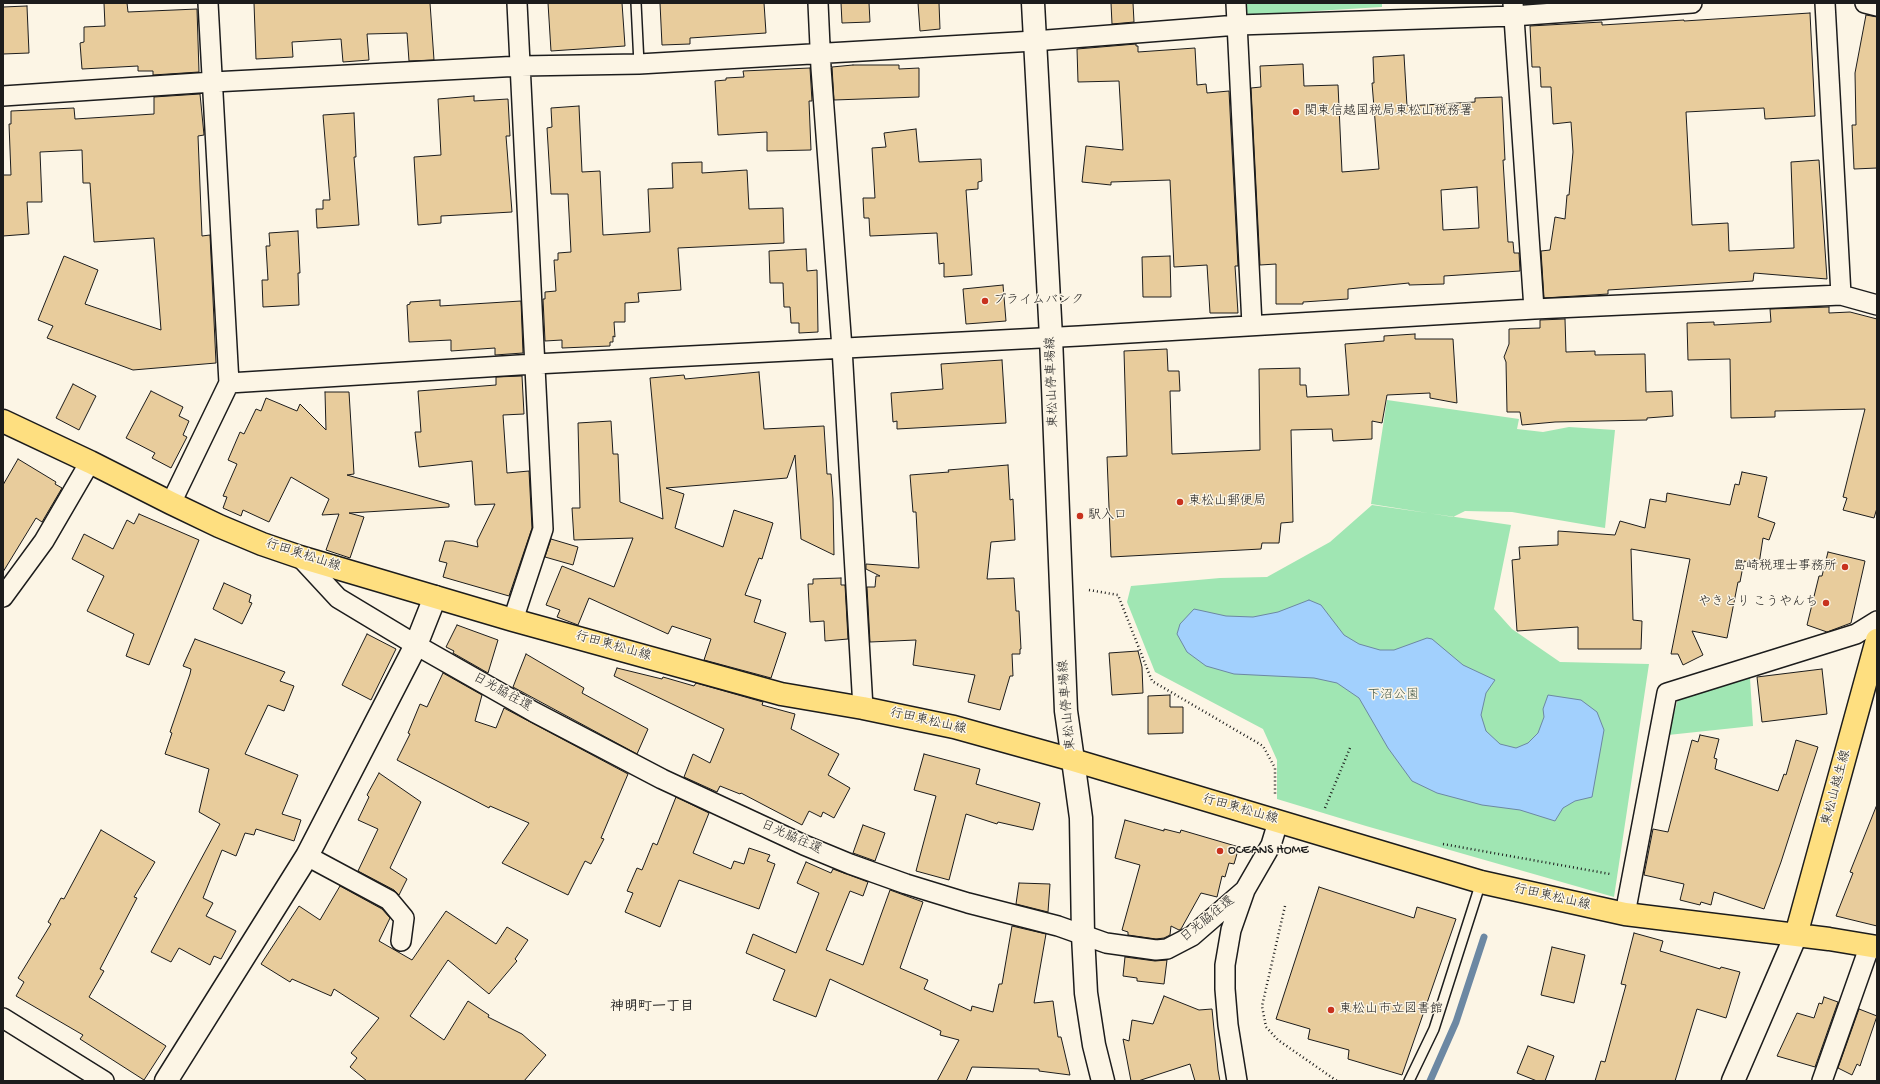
<!DOCTYPE html>
<meta charset="utf-8">
<style>
body{margin:0}
#map{position:relative;width:1880px;height:1084px;overflow:hidden;background:#fcf5e5;font-family:"Gochi Hand",sans-serif}
canvas{display:block}
.frame{position:absolute;inset:0;border:4px solid #1c1c1c;pointer-events:none}
</style>
<div id="map">
<canvas width="1880" height="1084"></canvas>
<div class="frame"></div>
</div>
<script>
const context = document.querySelector('canvas').getContext('2d');
context.lineJoin = 'round';
function paint(path, color) {
  context.fillStyle = color;
  context.fill(path, 'evenodd');
}
function shape(rows) {
  const path = new Path2D();
  for (const r of rows) {
    path.moveTo(r[0], r[1]);
    for (let i = 2; i < r.length; i += 2) path.lineTo(r[i], r[i + 1]);
  }
  return path;
}
function strokePath(path, color, width, dash) {
  context.strokeStyle = color;
  context.lineWidth = width;
  context.lineCap = dash ? 'butt' : 'round';
  context.setLineDash(dash || []);
  context.stroke(path);
}
function drawText(font, color, halo, rows, align = 'center') {
  context.font = font + ' "Gochi Hand","Klee One",sans-serif';
  context.lineWidth = 3;
  context.setLineDash([]);
  context.textBaseline = 'middle';
  context.strokeStyle = halo;
  context.fillStyle = color;
  for (const [text, x, y, turn = 0] of rows) {
    context.save();
    context.translate(x, y);
    context.rotate((+turn || 0) * Math.PI / 180);
    context.textAlign = isNaN(turn) ? turn : align;
    if (halo) context.strokeText(text, 0, 0);
    context.fillText(text, 0, 0);
    context.restore();
  }
}
const green = shape([
 [1242,3,1382,3,1382,7,1249,15,1243,7],
 [1387,400,1519,419,1517,429,1543,432,1569,427,1615,430,1605,528,1512,512,1465,511,1453,517,1371,504],
 [1372,505,1511,525,1494,609,1512,629,1560,662,1649,664,1614,897,1366,826,1277,799,1277,760,1263,729,1155,672,1127,602,1131,586,1220,578,1267,577,1330,542],
 [1750,678,1753,726,1668,735,1678,699]
]);
const water = shape([
 [1309,600,1321,605,1344,635,1359,644,1380,650,1394,650,1427,638,1432,639,1463,665,1495,680,1486,693,1481,715,1486,731,1500,744,1516,748,1528,743,1538,733,1544,717,1543,709,1548,695,1581,700,1597,712,1604,730,1592,797,1575,801,1563,808,1555,821,1520,810,1482,805,1437,793,1412,781,1388,748,1359,698,1337,683,1314,678,1234,674,1206,666,1187,652,1177,634,1180,624,1194,609,1226,616,1253,617,1278,612,1309,600]
]);
const stream = shape([
 [1430,1081,1456,1022,1484,937]
]);
const building = shape([
 [104,3,127,3,128,12,197,9,199,72,153,75,153,71,138,71,138,66,82,69,80,43,84,42,84,27,105,26,104,3],
 [254,3,430,3,434,60,409,61,407,33,367,34,369,60,343,62,341,39,292,42,293,57,256,59,254,3],
 [548,3,622,3,625,46,551,51,548,3],
 [660,3,764,3,766,33,690,38,690,44,662,45,660,3],
 [841,3,869,3,870,22,842,23,841,3],
 [918,3,939,3,940,29,920,31,918,3],
 [1111,3,1133,3,1134,22,1112,24,1111,3],
 [27,6,29,53,3,54,3,7,27,6],
 [1810,13,1815,116,1765,119,1764,108,1686,112,1692,225,1728,223,1729,251,1794,248,1791,162,1819,160,1827,279,1754,273,1753,281,1608,290,1608,294,1544,298,1541,251,1550,250,1555,217,1565,219,1567,195,1569,195,1573,152,1571,122,1553,124,1551,87,1541,87,1540,67,1532,67,1530,26,1602,22,1602,25,1684,20,1684,21,1810,13],
 [1866,15,1877,17,1877,168,1854,169,1852,125,1856,125,1855,73,1866,15],
 [1136,44,1136,46,1138,46,1138,52,1195,48,1197,85,1206,84,1207,93,1229,91,1238,266,1235,266,1238,313,1210,313,1207,265,1174,267,1170,180,1111,182,1111,185,1082,182,1086,146,1123,150,1119,81,1078,82,1077,49,1136,44],
 [1404,55,1407,106,1475,102,1475,98,1502,97,1505,160,1503,160,1508,242,1513,242,1514,253,1519,253,1520,271,1444,276,1444,284,1409,285,1409,283,1348,289,1348,299,1303,302,1303,304,1276,304,1276,264,1260,265,1251,88,1261,87,1260,66,1303,64,1304,86,1338,85,1342,172,1379,169,1372,83,1374,83,1373,57,1404,55],
 [1477,187,1479,228,1443,230,1441,190,1477,187],
 [853,65,899,65,899,69,919,68,919,97,834,100,832,67,853,65],
 [810,68,812,101,809,101,811,150,767,151,767,132,718,135,715,81,726,80,726,78,744,77,743,71,810,68],
 [200,94,204,135,198,136,202,236,210,235,216,363,133,370,47,338,53,326,38,320,64,256,98,270,85,304,161,330,154,238,94,242,90,183,83,183,82,150,40,152,42,202,27,202,29,234,3,236,3,175,11,175,9,124,11,124,11,111,74,108,75,119,154,114,154,97,200,94],
 [474,96,474,101,508,99,510,136,506,136,512,212,441,216,441,223,418,225,414,157,441,155,438,99,474,96],
 [579,106,582,172,600,171,603,235,650,232,648,189,673,188,672,163,702,162,702,173,747,170,749,209,783,208,784,243,678,248,681,290,638,293,639,302,625,303,625,322,614,322,615,337,613,336,613,342,610,342,610,346,562,348,562,340,545,341,543,299,545,299,545,292,556,291,554,260,558,260,558,253,571,252,568,194,551,194,547,128,552,127,551,108,579,106],
 [354,113,356,157,354,157,359,225,317,228,316,209,323,209,323,200,330,200,323,115,354,113],
 [916,129,919,162,981,159,982,181,978,182,978,189,966,190,972,275,944,277,944,263,939,264,937,233,870,236,869,218,864,218,863,198,875,198,872,148,886,147,884,133,916,129],
 [298,231,300,273,298,273,299,305,263,307,262,280,268,280,266,246,270,246,269,233,298,231],
 [806,249,807,271,817,270,818,332,799,333,799,323,791,323,790,307,784,307,783,283,770,283,769,251,806,249],
 [1170,256,1171,297,1143,297,1142,257,1170,256],
 [1003,285,1006,321,966,324,963,289,1003,285],
 [440,300,440,306,521,301,523,353,495,355,495,348,451,351,451,340,409,342,407,305,410,304,410,302,440,300],
 [1829,307,1829,313,1850,312,1877,319,1877,508,1874,518,1843,510,1847,498,1843,497,1865,409,1775,411,1775,417,1731,418,1730,359,1688,360,1687,323,1714,322,1714,325,1771,322,1770,309,1829,307],
 [1565,319,1566,352,1595,351,1595,355,1645,354,1646,392,1672,391,1673,416,1647,418,1647,420,1555,422,1522,425,1520,412,1507,412,1506,362,1504,357,1509,344,1509,329,1540,328,1540,320,1565,319],
 [1415,334,1415,339,1453,339,1457,403,1430,398,1430,393,1387,395,1382,423,1372,421,1372,439,1333,441,1332,429,1291,430,1293,522,1281,523,1279,543,1262,543,1261,549,1111,557,1107,457,1127,456,1124,351,1167,349,1168,371,1179,371,1180,391,1170,391,1172,454,1260,450,1259,369,1300,368,1300,385,1306,385,1307,397,1349,395,1345,344,1384,341,1384,336,1415,334],
 [1002,360,1006,423,897,429,897,421,893,422,891,393,943,389,941,364,1002,360],
 [759,372,764,429,824,426,827,474,831,474,833,499,834,555,801,539,795,455,787,478,666,488,684,494,675,528,723,547,734,510,773,523,762,559,759,558,745,595,761,600,754,622,786,633,771,678,704,660,711,639,672,626,668,634,589,598,578,625,557,617,560,610,546,605,562,566,614,587,633,538,574,540,572,508,580,508,578,423,611,421,613,454,618,454,620,502,663,519,650,378,684,375,685,379,759,372],
 [522,376,524,414,503,415,507,473,529,471,532,528,509,596,443,577,447,563,439,561,445,541,453,541,478,547,477,541,495,504,475,505,472,461,419,467,415,432,421,432,418,391,496,385,496,377,522,376],
 [73,384,96,396,79,430,56,418,73,384],
 [151,391,183,407,179,416,189,421,183,435,187,437,171,468,152,458,155,453,126,438,151,391],
 [325,392,349,392,354,474,347,475,449,504,449,507,349,513,364,517,350,558,326,550,339,514,322,515,329,499,291,477,269,522,243,510,241,516,223,508,227,497,223,496,237,464,228,460,240,432,244,434,256,409,261,411,266,398,297,411,300,404,326,430,325,392],
 [18,459,56,482,55,484,62,488,42,522,36,518,3,572,3,485,18,459],
 [1008,465,1010,500,1013,499,1015,540,991,542,987,579,1014,578,1016,611,1019,611,1021,649,1020,649,1020,654,1012,654,1013,676,1010,676,1000,710,968,702,975,675,913,665,916,640,870,642,867,587,875,587,876,576,880,576,866,569,866,564,919,568,916,512,913,512,910,475,949,472,948,470,1008,465],
 [1742,472,1767,477,1758,517,1775,523,1769,540,1763,538,1759,564,1744,561,1740,582,1738,582,1727,638,1692,631,1703,655,1683,665,1678,654,1671,654,1690,559,1631,549,1633,620,1642,621,1641,649,1578,649,1578,627,1517,631,1512,560,1520,559,1519,547,1558,545,1558,531,1615,535,1620,521,1645,528,1650,499,1666,502,1667,493,1730,505,1735,484,1739,485,1742,472],
 [139,514,199,540,149,665,126,656,134,634,87,611,104,576,72,559,84,534,113,549,127,520,134,524,139,514],
 [551,539,578,547,573,565,545,557,551,539],
 [1828,552,1865,561,1851,623,1827,632,1807,625,1819,576,1822,576,1828,552],
 [841,578,841,585,845,585,848,639,825,641,824,621,810,622,808,584,813,584,813,579,841,578],
 [224,583,251,595,249,602,252,603,242,624,213,609,224,583],
 [457,625,498,640,488,673,453,653,454,651,446,647,457,625],
 [367,634,396,649,371,700,342,685,367,634],
 [195,639,285,672,280,681,294,686,284,711,268,705,245,754,298,775,282,814,301,820,294,841,256,829,254,835,245,833,236,856,222,850,203,898,213,903,206,916,236,931,221,959,214,956,210,965,179,948,171,962,151,952,220,824,199,812,209,769,165,754,172,733,170,732,190,674,191,669,183,666,195,639],
 [1138,651,1142,667,1143,693,1112,695,1109,653,1138,651],
 [526,654,584,688,582,693,648,729,637,754,513,687,526,654],
 [617,668,662,679,663,677,694,686,696,683,763,702,762,705,795,714,791,729,839,754,828,775,850,788,834,818,823,812,821,817,809,811,802,825,741,793,740,794,720,786,717,792,684,777,693,754,710,763,724,729,614,676,617,668],
 [1822,669,1827,714,1762,722,1757,677,1822,669],
 [443,673,482,695,475,721,496,728,504,708,628,774,601,838,604,839,591,864,585,861,568,895,502,863,529,823,490,806,489,808,397,760,410,734,408,733,420,704,427,707,443,673],
 [1170,695,1170,707,1183,707,1183,733,1148,734,1148,696,1170,695],
 [1700,735,1719,739,1714,758,1717,759,1715,769,1778,791,1784,774,1786,775,1796,740,1818,747,1781,862,1764,909,1714,892,1711,905,1701,902,1700,905,1680,900,1684,884,1644,875,1653,829,1668,832,1692,740,1698,742,1700,735],
 [924,754,980,769,976,784,1040,803,1033,830,998,822,997,824,966,814,949,880,916,871,936,796,914,790,924,754],
 [379,773,421,802,390,868,407,879,399,895,394,890,358,871,378,829,358,820,369,797,367,795,379,773],
 [676,797,709,813,693,853,731,869,734,861,744,864,749,848,770,855,767,861,775,864,759,909,679,880,660,927,625,912,633,893,627,891,637,868,642,870,653,843,657,845,676,797],
 [1876,807,1877,807,1877,926,1836,916,1853,873,1850,872,1876,807],
 [1125,820,1164,831,1164,829,1180,833,1181,830,1239,847,1234,864,1229,863,1225,877,1222,876,1217,897,1201,893,1181,929,1179,930,1171,926,1170,935,1164,938,1156,939,1128,935,1128,932,1122,930,1140,865,1115,858,1125,820],
 [863,825,885,833,875,861,853,853,863,825],
 [101,830,155,862,134,897,137,898,100,969,104,971,89,997,166,1046,144,1080,80,1039,83,1035,16,996,24,982,18,978,51,924,48,922,61,898,64,899,101,830],
 [806,862,831,873,833,869,868,882,863,896,850,891,826,950,863,965,890,890,923,902,900,968,928,980,924,989,971,1011,972,1006,993,1012,999,984,1002,984,1012,926,1046,934,1034,1003,1053,1001,1058,1037,1061,1037,1070,1075,1039,1071,1039,1069,972,1067,966,1081,937,1081,959,1040,940,1035,941,1031,830,979,816,1017,773,1000,785,970,746,953,753,934,796,953,819,893,797,883,806,862],
 [1019,883,1050,884,1048,912,1016,904,1019,883],
 [340,886,382,909,390,918,379,941,412,960,446,911,496,944,507,927,528,940,515,959,517,961,489,994,448,960,410,1016,444,1040,468,1001,489,1015,488,1017,522,1034,546,1055,524,1081,367,1081,350,1067,357,1058,351,1053,379,1018,334,989,331,996,292,979,290,982,261,964,299,906,320,920,340,886],
 [1319,887,1414,918,1417,907,1456,919,1402,1075,1348,1059,1349,1050,1308,1039,1310,1029,1276,1019,1319,887],
 [1634,933,1663,941,1660,951,1720,969,1721,967,1740,972,1726,1018,1697,1009,1675,1081,1595,1081,1601,1061,1605,1062,1626,985,1621,984,1634,933],
 [1552,947,1585,955,1574,1003,1541,995,1552,947],
 [1125,957,1155,961,1167,960,1164,984,1137,981,1137,978,1123,976,1125,957],
 [1164,996,1199,1010,1212,1009,1218,1070,1220,1081,1195,1081,1190,1064,1138,1081,1131,1081,1123,1039,1129,1041,1132,1020,1153,1024,1164,996],
 [1824,997,1838,1002,1815,1067,1777,1056,1797,1013,1814,1018,1819,1003,1822,1004,1824,997],
 [1859,1009,1877,1016,1860,1066,1857,1064,1852,1075,1838,1068,1859,1009],
 [1528,1046,1554,1056,1545,1081,1537,1081,1517,1073,1528,1046]
]);
const path = shape([
 [1089,590,1118,595,1152,681,1263,746,1275,768,1275,795],
 [1325,808,1350,748],
 [1443,844,1610,874],
 [1285,906,1262,1006,1266,1027,1278,1040,1337,1081]
]);
const service = shape([
 [636,3,639,64],
 [1409,1081,1434,1029,1481,882]
]);
const minor = shape([
 [818,3,821,68,842,348,863,708],
 [1236,3,1252,325],
 [1513,3,1534,309],
 [1825,3,1841,295],
 [1865,3,1877,6],
 [3,96,213,82,521,66,639,64,1034,41,1238,25,1513,16,1692,3],
 [229,383,535,364,1079,336,1534,309,1841,295,1877,305],
 [171,503,229,383,208,3],
 [300,557,338,598,416,645,534,712,662,779,804,845,850,864,906,884,968,903,1058,926,1106,943,1156,950,1167,949,1192,936,1245,890,1271,845,1278,822],
 [3,597,44,541,90,462],
 [513,620,543,529,517,3],
 [307,856,389,900,404,918,401,941],
 [1625,914,1667,693,1856,634,1877,621],
 [3,1018,104,1081],
 [1237,1081,1228,1025,1225,989,1225,965,1231,930,1245,890],
 [1822,1081,1870,945]
]);
const tertiary = shape([
 [1073,760,1081,818,1083,935,1086,993,1094,1045,1103,1081],
 [166,1081,307,856,416,645,435,597],
 [1733,1081,1796,935]
]);
const secondary = shape([
 [1033,3,1051,337,1066,711,1073,760]
]);
const primary = shape([
 [3,421,90,462,171,503,219,526,262,544,300,557,513,620,781,694,863,708,954,727,1073,760,1481,882,1625,914,1829,939,1877,947],
 [1796,935,1877,640]
]);
const markers = [
 [1296,112,4,"#c8321e"],
 [985,301,4,"#c8321e"],
 [1180,502,4,"#c8321e"],
 [1080,516,4,"#c8321e"],
 [1845,567,4,"#c8321e"],
 [1826,603,4,"#c8321e"],
 [1220,851,4,"#c8321e"],
 [1331,1010,4,"#c8321e"]
];
const poiNames = [
 ["関東信越国税局東松山税務署",1304,112],
 ["プライムバンク",993,301],
 ["東松山郵便局",1188,502],
 ["駅入口",1088,516],
 ["島崎税理士事務所",1837,567,"right"],
 ["やきとり こうやんち",1818,603,"right"],
 ["OCEANS HOME",1228,851],
 ["東松山市立図書館",1339,1010]
];
const streetNames = [
 ["東松山停車場線",1053,382,-92],
 ["行田東松山線",303,556,18],
 ["行田東松山線",613,647,16],
 ["日光脇往還",502,693,29],
 ["東松山停車場線",1068,705,-95],
 ["行田東松山線",928,722,13],
 ["東松山越生線",1837,788,-75],
 ["行田東松山線",1240,810,16],
 ["日光脇往還",791,838,24],
 ["行田東松山線",1552,898,13],
 ["日光脇往還",1208,920,-39]
];
const parkNames = [
 ["下沼公園",1393,696]
];
const neighbourhoodNames = [
 ["神明町一丁目",652,1008]
];
paint(green, '#a0e6b3');
paint(water, '#a2d0fd');
strokePath(water, '#6c88a3', 1);
strokePath(stream, '#6c88a3', 7);
paint(building, '#e8cc9c');
strokePath(building, '#1c1c1c', 1);
strokePath(service, '#1c1c1c', 12);
strokePath(minor, '#1c1c1c', 22);
strokePath(tertiary, '#1c1c1c', 25);
strokePath(secondary, '#1c1c1c', 25);
strokePath(primary, '#1c1c1c', 25);
strokePath(path, '#1c1c1c', 2.5, [1, 3]);
strokePath(service, '#fcf5e5', 9);
strokePath(minor, '#fcf5e5', 19);
strokePath(tertiary, '#fcf5e5', 22);
strokePath(secondary, '#fcf5e5', 22);
strokePath(primary, '#fedf80', 22);
for (const [x, y, r, color] of markers) {
  const dot = new Path2D();
  dot.arc(x, y, r, 0, 2 * Math.PI);
  context.fillStyle = color;
  context.fill(dot);
  strokePath(dot, '#fcf5e5', 1.5);
}
drawText('13px', '#1c1c1c', '#fcf5e5', poiNames, 'left');
drawText('13px', '#1c1c1c', '#fcf5e5', streetNames);
drawText('13px', '#445949', '#fcf5e5', parkNames);
drawText('bold 14px', '#1c1c1c', '#fcf5e5', neighbourhoodNames);
</script>
